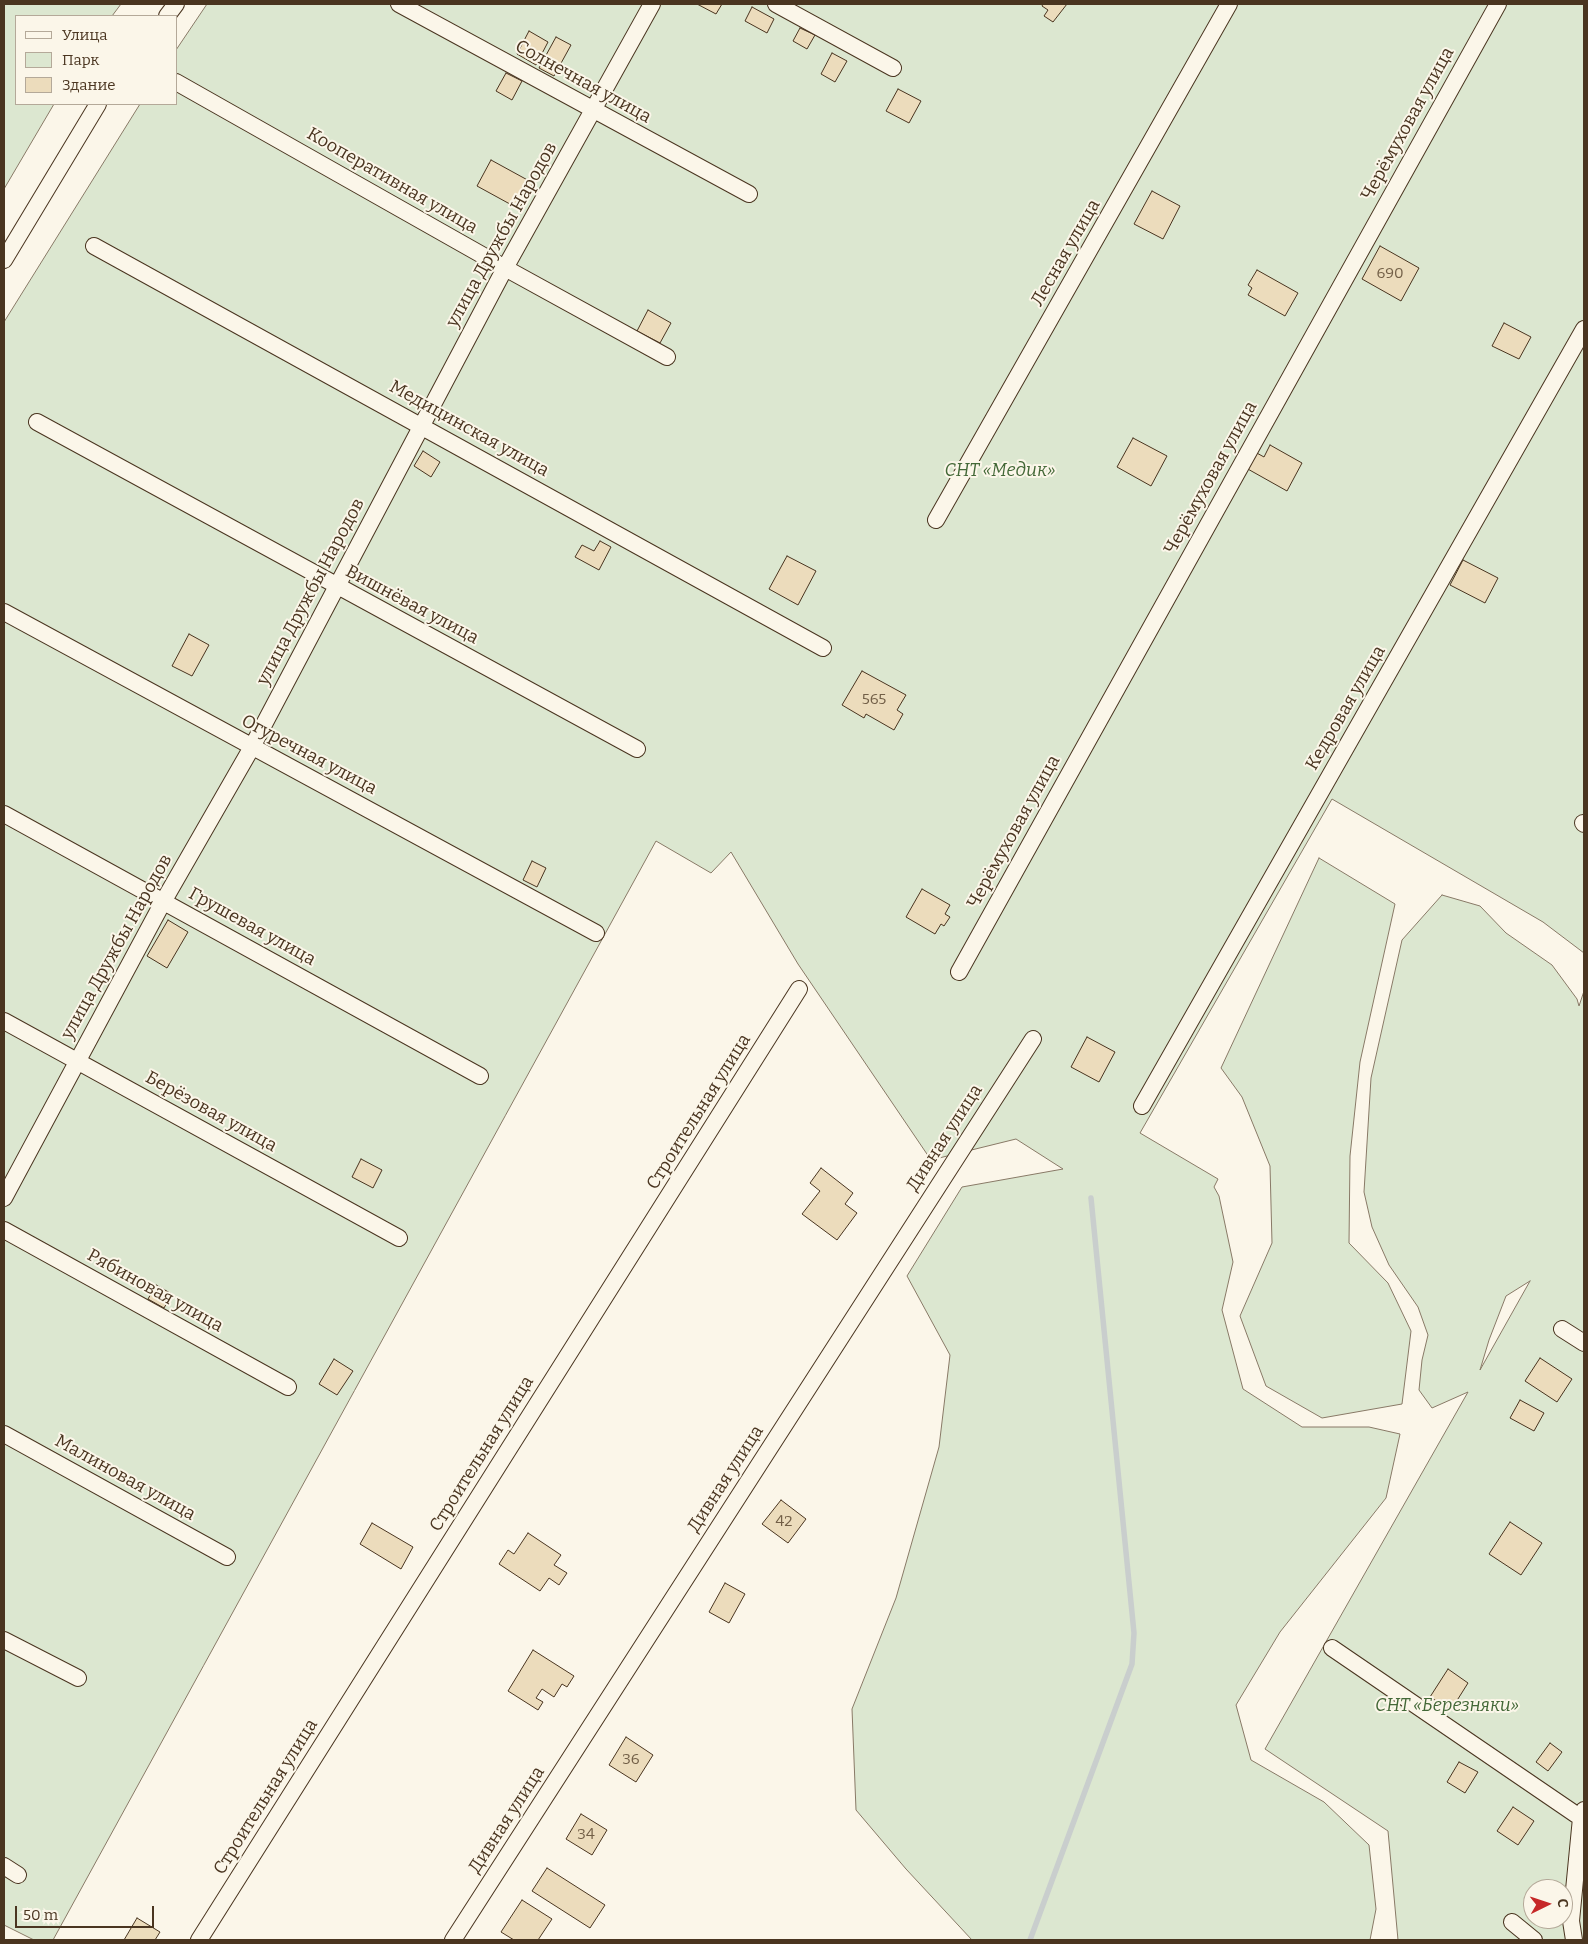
<!DOCTYPE html>
<meta charset="utf-8">
<style>
body{margin:0}
#map{position:relative;width:1588px;height:1944px;overflow:hidden;background:#fbf6e9;font-family:Bitter,serif}
canvas{display:block}
.frame{position:absolute;inset:0;border:5px solid #4a3520;pointer-events:none}
.legend{position:absolute;left:15px;top:15px;width:162px;height:90px;box-sizing:border-box;background:#fbf6e9;border:1px solid #b4a999;margin:0;padding:6px 9px;list-style:none;font-size:15px;color:#4a3520}
.legend li{display:flex;align-items:center;gap:10px;height:25px}
.legend b{width:25px;border:1px solid #b4a999}
.north{position:absolute;left:1523px;top:1879px;width:50px;height:50px;box-sizing:border-box;background:#fbf6e9;border:1px solid #b4a999;border-radius:50%;rotate:86deg;font-size:14px;font-weight:700;line-height:20px;text-align:center;color:#4a3520}
.north::after{content:'';display:block;margin:auto;width:18px;height:22px;background:#c62828;clip-path:polygon(50% 0,100% 100%,50% 72%,0 100%)}
.scale{position:absolute;left:15px;top:1906px;width:139px;height:22px;box-sizing:border-box;border:2px solid #4a3520;border-top:0;padding-left:6px;font-size:15px;line-height:18px;white-space:nowrap;color:#4a3520;-webkit-text-stroke:4px #fbf6e9;paint-order:stroke}
</style>
<div id="map">
<canvas width="1588" height="1944"></canvas>
<div class="frame"></div>
<ul class="legend">
<li><b style="height:6px;background:#fbf6e9"></b>Улица</li>
<li><b style="height:14px;background:#dce7d0"></b>Парк</li>
<li><b style="height:14px;background:#ecdcbc"></b>Здание</li>
</ul>
<div class="north">С</div>
<div class="scale">50 m</div>
</div>
<script>
const context = document.querySelector('canvas').getContext('2d');
context.lineJoin = 'round';
function paint(path, color) {
  context.fillStyle = color;
  context.fill(path, 'evenodd');
}
function shape(rows) {
  const path = new Path2D();
  for (const r of rows) {
    path.moveTo(r[0], r[1]);
    for (let i = 2; i < r.length; i += 2) path.lineTo(r[i], r[i + 1]);
  }
  return path;
}
function strokePath(path, color, width, dash) {
  context.strokeStyle = color;
  context.lineWidth = width;
  context.lineCap = dash ? 'butt' : 'round';
  context.setLineDash(dash || []);
  context.stroke(path);
}
function drawText(font, color, halo, rows, align = 'center') {
  context.font = font + ' Bitter,serif';
  context.lineWidth = 4;
  context.setLineDash([]);
  context.textBaseline = 'middle';
  context.strokeStyle = halo;
  context.fillStyle = color;
  for (const [text, x, y, turn = 0] of rows) {
    context.save();
    context.translate(x, y);
    context.rotate((+turn || 0) * Math.PI / 180);
    context.textAlign = isNaN(turn) ? turn : align;
    if (halo) context.strokeText(text, 0, 0);
    context.fillText(text, 0, 0);
    context.restore();
  }
}
const green = shape([
 [4,4,121,4,112,16,16,16,16,104,54,104,4,189,4,4],
 [207,4,1584,4,1584,953,1543,922,1332,799,1140,1133,1218,1179,1214,1187,1219,1196,1233,1262,1222,1310,1243,1389,1302,1427,1369,1427,1400,1434,1386,1498,1280,1632,1236,1705,1251,1760,1324,1802,1369,1845,1376,1909,1370,1940,972,1940,906,1869,856,1810,852,1709,896,1598,939,1447,950,1355,907,1276,962,1187,1063,1169,1016,1139,931,1160,798,964,731,852,711,873,656,841,53,1940,34,1940,4,1925,4,322,140,104,176,104,176,50,207,4],
 [1319,858,1395,904,1360,1062,1350,1156,1349,1243,1388,1283,1411,1331,1402,1404,1322,1418,1266,1386,1240,1316,1272,1243,1270,1166,1242,1097,1221,1068,1319,858],
 [1442,895,1480,906,1506,933,1552,965,1577,999,1579,1006,1584,991,1584,1940,1398,1940,1388,1831,1265,1749,1468,1392,1432,1408,1419,1390,1422,1360,1428,1335,1418,1307,1389,1265,1372,1227,1364,1192,1371,1078,1402,940,1442,895],
 [1530,1281,1480,1370,1489,1340,1506,1296,1530,1281],
 [1533,1889,1563,1889,1563,1919,1533,1919,1533,1889]
]);
const stream = shape([
 [1030,1940,1132,1664,1134,1633,1091,1198]
]);
const building = shape([
 [697,4,722,4,716,14,697,4],
 [1043,4,1067,4,1053,22,1044,16,1048,10,1042,6,1043,4],
 [752,7,774,19,767,33,745,21,752,7],
 [800,28,815,35,807,49,793,41,800,28],
 [529,31,548,42,536,65,517,54,529,31],
 [556,37,571,45,554,76,539,68,556,37],
 [832,53,847,61,835,82,821,74,832,53],
 [506,73,522,81,512,100,496,91,506,73],
 [898,89,921,101,909,123,886,111,898,89],
 [491,160,533,183,519,209,477,186,491,160],
 [1152,191,1180,206,1163,239,1134,224,1152,191],
 [1380,246,1419,268,1401,301,1362,279,1380,246],
 [1257,270,1298,293,1285,316,1248,295,1252,288,1248,285,1257,270],
 [648,310,671,323,660,343,637,331,648,310],
 [1504,323,1531,337,1519,359,1492,346,1504,323],
 [1133,438,1167,456,1151,486,1117,467,1133,438],
 [1270,445,1302,463,1287,491,1246,468,1255,452,1264,457,1270,445],
 [423,451,440,462,431,477,414,466,423,451],
 [600,541,611,547,599,570,575,557,582,545,594,551,600,541],
 [787,556,816,571,798,605,769,589,787,556],
 [1463,560,1498,578,1485,603,1450,585,1463,560],
 [189,634,209,645,192,676,172,666,189,634],
 [862,671,906,695,897,710,903,714,894,730,866,714,864,718,842,705,862,671],
 [532,861,546,868,537,887,523,880,532,861],
 [922,889,950,905,945,914,950,917,944,926,941,924,935,934,906,917,922,889],
 [168,920,188,932,167,968,147,956,168,920],
 [1087,1037,1115,1052,1099,1082,1071,1067,1087,1037],
 [361,1159,382,1170,373,1188,352,1177,361,1159],
 [821,1168,853,1193,845,1204,857,1213,837,1240,802,1214,820,1191,810,1183,821,1168],
 [156,1285,172,1294,164,1308,148,1299,156,1285],
 [1540,1358,1572,1379,1557,1402,1525,1381,1540,1358],
 [334,1359,353,1371,337,1395,319,1384,334,1359],
 [1520,1400,1544,1413,1534,1431,1510,1418,1520,1400],
 [781,1500,806,1519,788,1543,762,1524,781,1500],
 [1510,1522,1542,1543,1521,1575,1489,1554,1510,1522],
 [372,1523,413,1547,401,1569,360,1544,372,1523],
 [528,1533,561,1555,554,1565,567,1573,559,1585,549,1578,540,1591,499,1564,508,1550,514,1554,528,1533],
 [725,1583,745,1594,729,1623,709,1612,725,1583],
 [533,1650,574,1676,567,1687,562,1684,554,1697,542,1689,536,1698,543,1702,538,1710,508,1691,533,1650],
 [1448,1669,1468,1683,1451,1710,1430,1697,1448,1669],
 [626,1737,653,1755,636,1782,609,1765,626,1737],
 [1550,1743,1562,1752,1548,1771,1536,1762,1550,1743],
 [1459,1762,1478,1772,1465,1793,1447,1782,1459,1762],
 [1513,1807,1534,1821,1518,1845,1497,1831,1513,1807],
 [581,1814,607,1830,592,1855,566,1839,581,1814],
 [547,1868,605,1905,590,1928,532,1891,547,1868],
 [522,1900,552,1919,538,1940,514,1940,501,1932,522,1900],
 [137,1918,160,1932,155,1940,124,1940,137,1918]
]);
const street = shape([
 [399,4,749,194],
 [776,4,893,68],
 [167,16,176,4],
 [176,82,505,268,667,357],
 [94,246,823,648],
 [4,260,98,104],
 [37,422,637,749],
 [936,520,1229,4],
 [4,612,596,933],
 [4,814,480,1076],
 [1583,823,1584,824],
 [959,972,1498,4],
 [4,1021,399,1238],
 [1142,1106,1584,329],
 [4,1198,163,902,252,747,505,268,652,4],
 [4,1230,288,1387],
 [1562,1329,1584,1343],
 [4,1434,227,1557],
 [4,1640,78,1678],
 [1332,1648,1581,1818],
 [4,1866,18,1875],
 [1512,1922,1534,1940],
 [199,1940,799,989],
 [453,1940,1033,1039],
 [1574,1940,1571,1921,1581,1818,1584,1810]
]);
const numberNames = [
 ["690",1390,274],
 ["565",874,700],
 ["42",784,1522],
 ["36",631,1760],
 ["34",586,1835]
];
const streetNames = [
 ["Солнечная улица",583,82,29],
 ["Черёмуховая улица",1408,124,-61],
 ["Кооперативная улица",392,181,30],
 ["улица Дружбы Народов",502,235,-61],
 ["Лесная улица",1066,253,-60],
 ["Медицинская улица",469,429,29],
 ["Черёмуховая улица",1211,478,-61],
 ["улица Дружбы Народов",311,592,-62],
 ["Вишнёвая улица",412,605,28],
 ["Кедровая улица",1346,708,-60],
 ["Огуречная улица",309,755,28],
 ["Черёмуховая улица",1014,832,-61],
 ["Грушевая улица",252,927,29],
 ["улица Дружбы Народов",117,947,-61],
 ["Берёзовая улица",211,1112,29],
 ["Строительная улица",699,1112,-58],
 ["Дивная улица",945,1138,-57],
 ["Рябиновая улица",155,1291,29],
 ["Строительная улица",482,1454,-58],
 ["Малиновая улица",125,1478,29],
 ["Дивная улица",726,1479,-57],
 ["Строительная улица",266,1797,-58],
 ["Дивная улица",507,1820,-57]
];
const parkNames = [
 ["СНТ «Медик»",1000,471],
 ["СНТ «Березняки»",1447,1706]
];
paint(green, '#dce7d0');
strokePath(green, '#887966', 1);
strokePath(stream, '#c9cecd', 5.5);
paint(building, '#ecdcbc');
strokePath(building, '#4a3520', 1);
strokePath(street, '#4a3520', 18);
strokePath(street, '#fbf6e9', 16);
drawText('15px', '#725f47', null, numberNames);
drawText('18px', '#4a3520', '#fbf6e9', streetNames);
drawText('italic 18px', '#436837', '#fbf6e9', parkNames);
</script>
